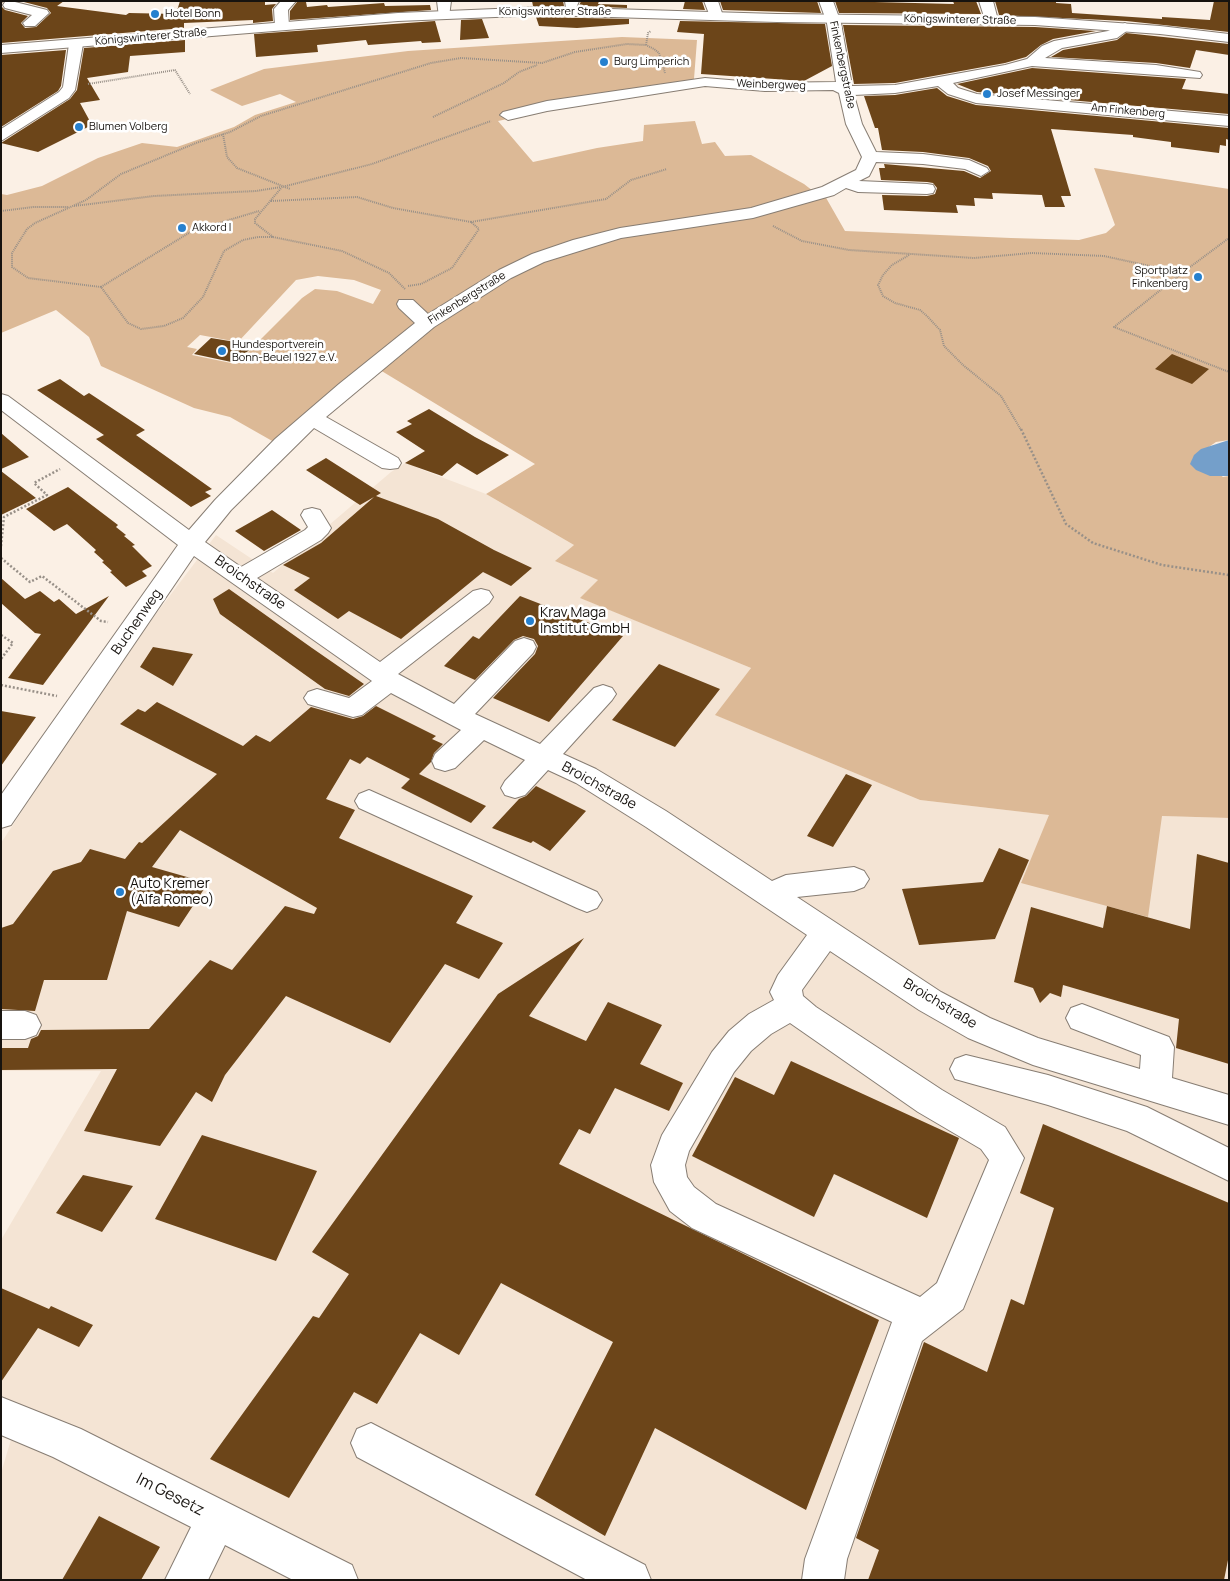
<!DOCTYPE html>
<meta charset="utf-8">
<style>
body{margin:0}
#map{position:relative;width:1230px;height:1581px;overflow:hidden;background:#fbf0e5;font-family:Manrope,sans-serif}
canvas{display:block}
.frame{position:absolute;inset:0;border:2px solid #17130f;pointer-events:none}
</style>
<div id="map">
<canvas width="1230" height="1581"></canvas>
<div class="frame"></div>
</div>
<script>
const context = document.querySelector('canvas').getContext('2d');
context.lineJoin = 'round';
function paint(path, color) {
  context.fillStyle = color;
  context.fill(path, 'evenodd');
}
function shape(rows) {
  const path = new Path2D();
  for (const r of rows) {
    path.moveTo(r[0], r[1]);
    for (let i = 2; i < r.length; i += 2) path.lineTo(r[i], r[i + 1]);
  }
  return path;
}
function strokePath(path, color, width, dash) {
  context.strokeStyle = color;
  context.lineWidth = width;
  context.lineCap = dash ? 'butt' : 'round';
  context.setLineDash(dash || []);
  context.stroke(path);
}
function drawText(font, color, halo, rows, align = 'center') {
  context.font = font + ' Manrope,sans-serif';
  context.lineWidth = 5;
  context.setLineDash([]);
  context.textBaseline = 'middle';
  context.strokeStyle = halo;
  context.fillStyle = color;
  for (const [text, x, y, turn = 0] of rows) {
    context.save();
    context.translate(x, y);
    context.rotate((+turn || 0) * Math.PI / 180);
    context.textAlign = isNaN(turn) ? turn : align;
    if (halo) context.strokeText(text, 0, 0);
    context.fillText(text, 0, 0);
    context.restore();
  }
}
const built = shape([
 [407,462,420,469,486,494,574,545,556,561,599,580,581,598,751,668,716,715,920,800,1050,815,1022,883,1162,816,1229,818,1229,1580,1,1580,1,1473,21,1406,1,1397,1,1240,101,1071,1,1071,1,843,124,656,216,535,273,573,391,472]
]);
const green = shape([
 [622,37,697,40,694,79,498,121,533,162,597,148,643,141,644,125,695,121,702,144,715,142,725,156,751,155,804,184,813,191,825,196,845,231,1011,238,1079,240,1106,233,1115,225,1094,168,1229,189,1229,440,1216,442,1194,457,1223,477,1229,476,1229,818,1162,816,1148,917,1021,883,1049,815,920,800,715,715,751,668,580,598,598,580,555,561,574,545,486,494,535,464,380,370,274,442,230,417,194,408,101,366,89,337,56,310,1,333,1,194,7,195,42,186,98,158,142,143,177,147,234,127,255,115,296,102,280,94,242,106,210,90,264,69,408,51],
 [318,276,354,280,381,290,373,304,337,291,315,289,302,298,236,364,192,355,197,349,187,347,200,335,238,342,296,280]
]);
const water = shape([
 [1229,440,1229,476,1210,476,1196,470,1190,464,1194,455,1201,449]
]);
const building = shape([
 [1,1,3,1,1,6,5,10,28,16,21,23,25,28,36,27,51,13,47,8,20,1,64,1,57,6,126,15,129,13,176,14,180,1,265,1,265,5,276,4,272,9,273,21,253,23,253,20,184,23,184,28,1,43],
 [532,1,563,1,564,6,533,6],
 [581,1,599,1,598,4,627,5,627,8,579,6],
 [685,1,702,1,705,10,683,9],
 [720,1,817,1,821,13,723,10],
 [835,1,954,4,953,1,976,1,981,14,839,13],
 [995,1,1056,1,1056,3,1071,4,1072,13,1162,19,1162,17,1210,20,1214,1,1229,1,1229,32,1126,21,999,15],
 [297,2,306,2,307,7,327,5,328,7,384,3,385,6,430,5,431,10,290,20,290,11],
 [536,17,629,19,629,24,577,28,539,26],
 [482,19,489,38,460,40,461,20],
 [435,21,441,42,422,43,421,41,368,45,366,40,317,45,318,52,256,57,254,34],
 [680,21,825,24,832,66,804,81,701,74,704,34,677,32],
 [843,25,1035,27,1096,31,1053,39,1041,45,1026,57,1005,63,895,83,854,84],
 [1126,33,1229,44,1229,55,1196,50,1190,68,1156,63,1051,57,1063,50,1117,40],
 [185,40,185,52,130,56,128,72,87,78,100,100,80,103,92,125,38,152,1,143,70,99,77,90,84,48],
 [66,50,61,86,58,91,1,127,1,55],
 [1032,68,1186,79,1182,89,1229,94,1229,114,977,92,957,84],
 [937,88,947,96,976,105,1229,128,1229,140,1226,139,1226,146,1220,145,1219,153,1171,147,1171,142,1133,137,1133,135,1051,129,1071,196,1061,196,1065,207,1045,207,1042,195,992,193,993,199,974,198,975,206,956,205,958,213,884,210,882,195,927,196,935,194,937,188,933,183,927,182,881,180,879,168,885,168,884,164,964,171,980,178,991,171,988,166,969,158,923,152,882,150,878,128,875,128,864,96,895,95],
 [211,338,254,345,236,363,194,354],
 [1172,354,1209,369,1192,384,1155,369],
 [60,379,84,396,89,393,145,430,136,435,212,489,205,492,211,496,191,507,96,439,104,435,37,390],
 [429,409,475,437,509,455,477,475,457,463,442,476,405,463,425,451,396,432,412,424,407,421],
 [1,433,29,457,1,469],
 [326,458,381,493,376,496,438,519,494,550,532,568,511,586,483,572,401,639,349,611,338,619,294,590,310,578,283,565,321,543,374,497,360,505,306,470],
 [1,471,36,498,1,515],
 [68,487,118,525,116,527,126,535,124,536,135,545,132,546,152,566,142,571,147,576,126,587,110,572,112,571,102,562,104,561,94,552,96,550,67,524,54,531,26,509],
 [272,510,301,530,264,551,235,531],
 [1,578,25,599,40,591,54,602,59,599,76,614,109,596,43,685,8,678,41,634,35,633,1,603],
 [229,589,312,648,364,684,349,696,325,689,220,614,213,599],
 [520,596,623,636,549,722,493,698,535,654,538,646,534,639,523,636,514,640,475,680,444,666,473,636,479,639],
 [153,647,193,654,173,686,140,667],
 [659,664,720,689,675,747,612,720],
 [157,702,243,746,256,735,270,742,311,707,353,719,363,716,376,706,436,736,432,739,443,744,434,753,431,762,419,774,486,806,471,823,401,788,410,779,367,757,360,764,350,759,326,799,355,810,339,838,473,896,456,923,503,943,479,979,445,964,390,1043,286,996,225,1075,212,1102,196,1092,160,1146,84,1131,117,1069,1,1070,1,1048,28,1048,31,1039,38,1036,41,1030,149,1029,210,960,232,970,285,906,314,914,317,908,180,830,152,867,208,883,179,927,127,911,107,980,44,980,35,1011,1,1009,1,928,13,924,53,871,81,862,90,849,125,859,139,842,142,843,217,774,120,724,138,709,145,712],
 [1,711,36,717,1,766],
 [846,774,872,785,833,847,807,836],
 [536,786,586,811,550,851,533,841,531,843,492,828,519,799,526,796],
 [999,848,1029,860,995,939,919,945,902,889,983,882],
 [1197,854,1229,863,1229,1064,1176,1048,1179,1019,1063,985,1061,997,1050,993,1040,1003,1033,988,1014,982,1031,907,1103,928,1107,906,1190,929],
 [584,938,529,1016,586,1041,608,1002,662,1025,640,1064,683,1083,669,1111,615,1088,590,1134,579,1129,559,1164,879,1320,806,1510,655,1428,605,1536,535,1495,613,1342,501,1283,459,1355,420,1333,377,1404,354,1392,289,1498,210,1459,313,1316,319,1318,349,1274,312,1252,498,994],
 [791,1061,959,1138,927,1218,834,1174,814,1217,692,1156,735,1077,774,1095],
 [1043,1124,1229,1203,1229,1555,1224,1580,868,1580,879,1550,856,1538,924,1342,987,1372,1011,1299,1024,1305,1054,1208,1020,1193],
 [202,1135,317,1171,276,1261,155,1219],
 [83,1175,133,1186,102,1232,56,1213],
 [1,1288,49,1309,51,1306,93,1325,79,1347,38,1328,1,1382],
 [99,1516,160,1547,141,1580,62,1580]
]);
const pathFar1 = shape([
 [646,45,648,33,651,31],
 [88,84,175,70,190,94],
 [433,117,504,83,519,72,537,65],
 [223,134,227,157,237,168,290,189],
 [271,201,357,197,393,208,471,222,479,229,452,268,421,284,408,286],
 [74,206,154,196,256,191,281,187],
 [1,211,33,207,68,207],
 [471,222,606,199,631,180,667,169],
 [773,226,802,241,849,250,974,258,1032,253,1104,256,1182,273,1229,238],
 [273,237,255,223,255,219,282,187,372,164,491,121],
 [909,255,892,265,883,275,878,285,883,296,895,303,920,310,927,316,940,330,944,346,963,365,1001,396,1021,430],
 [1182,273,1114,327,1229,372],
 [101,287,192,231,259,211],
 [405,289,389,273,342,251,273,237,258,237,243,240,224,251,203,297,183,318,164,326,141,329,128,323,101,287,28,278,12,267,12,253,27,229,35,223,86,200,121,174,196,143,230,132,261,116,431,63,461,58,542,63,575,52,627,44,646,45,654,49,659,53,665,73]
]);
const path = shape([
 [1021,429,1066,524,1093,543,1162,565,1229,575],
 [1,546,4,517,47,495,34,483,60,469],
 [1,558,30,582,42,576,101,621,108,622],
 [1,635,13,643,1,659],
 [1,685,57,696]
]);
const minor = shape([
 [11,1,47,10,49,13,35,26,25,26,23,23,32,15,5,8,3,5,5,2,11,1],
 [281,1,296,1,288,10,289,26,282,30,275,26,274,9,281,1],
 [437,1,451,1,449,17,439,17,437,1],
 [565,1,579,1,576,8,571,9,566,8,565,1],
 [704,1,718,1,723,16,721,19,711,19,704,1],
 [819,1,833,1,841,23,852,86,895,85,1005,65,1027,59,1042,46,1054,41,1108,31,1125,23,1132,27,1117,38,1062,48,1045,58,1156,65,1200,72,1202,75,1200,78,1032,66,953,83,958,88,977,94,1229,116,1229,126,976,103,948,94,938,86,895,93,854,95,862,124,876,152,923,154,969,160,987,168,989,171,981,176,965,169,923,164,876,162,869,176,859,181,927,184,933,185,935,189,933,193,927,194,858,192,846,188,834,195,753,218,621,238,544,262,511,278,434,327,326,417,398,458,401,463,398,468,390,469,382,468,314,428,231,510,205,542,241,567,305,530,308,527,301,515,304,510,312,508,320,510,331,528,328,533,321,540,257,578,380,662,473,591,481,589,489,591,493,597,489,603,398,674,454,704,515,641,524,638,533,641,536,647,533,653,475,714,540,744,594,688,603,685,612,688,616,694,612,700,563,754,596,769,666,811,772,881,786,875,854,867,864,871,869,879,864,887,854,891,797,897,941,992,990,1018,1038,1038,1140,1069,1141,1055,1071,1028,1066,1018,1071,1008,1082,1004,1169,1037,1174,1047,1172,1078,1229,1095,1229,1125,1033,1065,968,1038,919,1010,830,951,802,990,803,996,816,1007,942,1090,1005,1127,1024,1158,963,1309,922,1341,847,1559,844,1580,802,1580,805,1559,892,1322,692,1228,670,1211,654,1182,651,1165,662,1135,712,1052,729,1031,749,1014,774,1000,770,992,778,975,807,935,646,827,576,783,548,770,525,795,515,798,505,795,501,788,505,781,525,760,484,740,455,768,445,771,435,768,432,761,435,754,461,730,391,693,362,715,353,717,308,704,304,698,308,692,317,689,349,698,372,681,194,556,11,825,1,828,1,795,178,545,1,410,1,394,8,396,189,530,215,500,275,439,339,384,415,323,399,308,397,304,399,300,413,300,428,314,499,270,532,254,573,240,620,228,751,208,822,187,856,170,862,157,846,124,839,93,833,90,765,91,705,86,547,111,508,120,500,115,503,112,547,101,705,78,765,83,836,82,827,23,819,1],
 [790,1023,918,1112,981,1149,989,1160,937,1283,920,1297,716,1204,694,1187,687,1177,685,1165,689,1151,734,1072,751,1051,771,1034,790,1023],
 [979,1,993,1,998,20,996,23,986,23,979,1],
 [76,40,83,44,75,90,69,98,1,141,1,129,59,92,63,87,69,44,76,40],
 [369,790,597,892,602,900,597,908,587,912,577,908,359,808,355,801,359,794,369,790],
 [1,1011,25,1011,36,1015,41,1025,36,1035,25,1039,1,1039,1,1011],
 [966,1055,1048,1075,1147,1107,1229,1148,1229,1181,1127,1131,1048,1105,955,1079,950,1069,955,1059,966,1055],
 [1,1397,81,1429,352,1565,358,1580,293,1580,225,1545,208,1580,165,1580,191,1527,53,1457,1,1435,1,1397],
 [371,1423,645,1565,651,1580,587,1580,357,1457,351,1443,357,1429,371,1423]
]);
const major = shape([
 [544,7,777,14,1035,17,1160,26,1229,34,1229,42,1160,34,1035,25,777,22,544,15,398,21,1,53,1,45,398,13,544,7]
]);
const markers = [
 [155,14,5,"#2680ce"],
 [604,62,5,"#2680ce"],
 [987,94,5,"#2680ce"],
 [79,127,5,"#2680ce"],
 [182,228,5,"#2680ce"],
 [1198,277,5,"#2680ce"],
 [222,351,5,"#2680ce"],
 [530,621,5,"#2680ce"],
 [120,892,5,"#2680ce"]
];
const farStreetnames = [
 ["Königswinterer Straße",555,12],
 ["Königswinterer Straße",960,20,1],
 ["Königswinterer Straße",151,37,-5],
 ["Finkenbergstraße",842,65,78],
 ["Weinbergweg",771,85,2],
 ["Am Finkenberg",1128,111,5],
 ["Finkenbergstraße",467,298,-32]
];
const farPoinames = [
 ["Hotel Bonn",165,14],
 ["Burg Limperich",614,62],
 ["Josef Messinger",997,94],
 ["Blumen Volberg",89,127],
 ["Akkord I",192,228],
 ["Sportplatz",1188,271,"right"],
 ["Finkenberg",1188,284,"right"],
 ["Hundesportverein",232,345],
 ["Bonn-Beuel 1927 e.V.",232,358]
];
const streetNames = [
 ["Broichstraße",250,583,35],
 ["Buchenweg",137,622,-55],
 ["Broichstraße",599,786,29],
 ["Broichstraße",940,1004,31]
];
const poiNames = [
 ["Krav Maga",540,613],
 ["Institut GmbH",540,629],
 ["Auto Kremer",130,884],
 ["(Alfa Romeo)",130,900]
];
const nearStreetnames = [
 ["Im Gesetz",170,1495,27]
];
paint(built, '#f4e4d4');
paint(green, '#dcb996');
paint(water, '#749fca');
paint(building, '#6c4519');
strokePath(minor, '#877d73', 2);
strokePath(major, '#877d73', 2);
strokePath(pathFar1, '#989088', 2, [1, 1]);
strokePath(path, '#989088', 2.5, [2, 2]);
paint(minor, '#fff');
paint(major, '#fff');
for (const [x, y, r, color] of markers) {
  const dot = new Path2D();
  dot.arc(x, y, r, 0, 2 * Math.PI);
  context.fillStyle = color;
  context.fill(dot);
  strokePath(dot, '#fff', 2);
}
drawText('11px', '#17130f', '#fff', farStreetnames);
drawText('11px', '#17130f', '#fff', farPoinames, 'left');
drawText('14px', '#17130f', '#fff', streetNames);
drawText('14px', '#17130f', '#fff', poiNames, 'left');
drawText('16px', '#17130f', '#fff', nearStreetnames);
</script>
